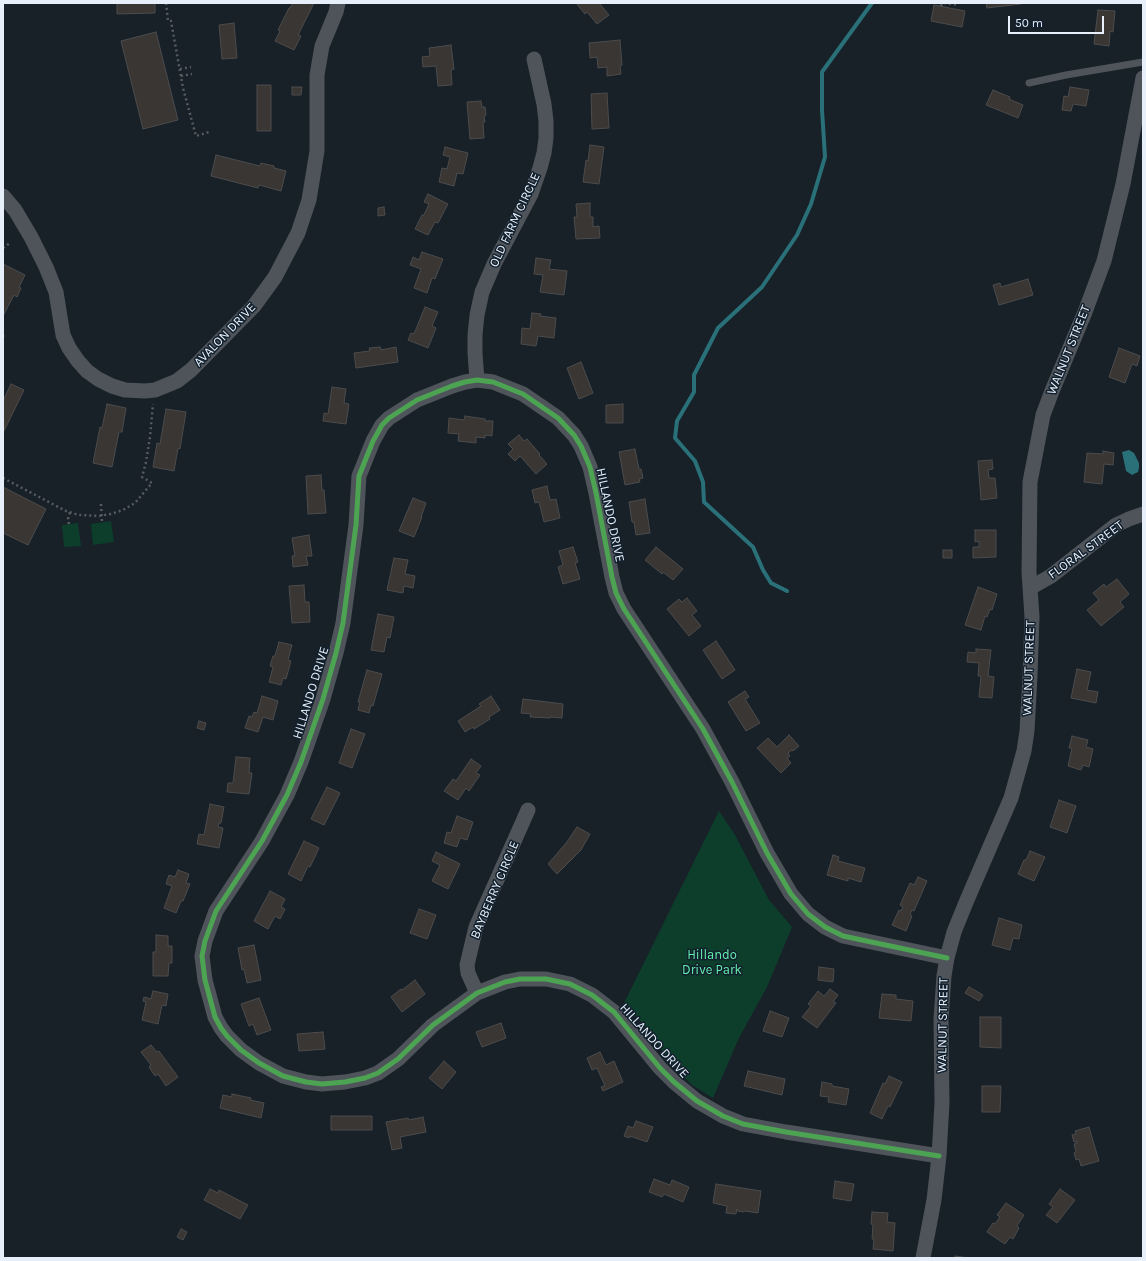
<!DOCTYPE html>
<style>
body{margin:0}
#map{position:relative;width:1146px;height:1261px;overflow:hidden;background:#182028;font-family:Karla,sans-serif}
canvas{display:block}
.frame{position:absolute;inset:0;border:4px solid #e7f0fa;pointer-events:none}
.scale{position:absolute;left:1008px;top:16px;width:96px;height:18px;box-sizing:border-box;border:2px solid #e7f0fa;border-top:0;padding-left:5px;font-size:12px;line-height:14px;white-space:nowrap;color:#e7f0fa;-webkit-text-stroke:3px #12202e;paint-order:stroke}
</style>
<div id="map">
<canvas width="1146" height="1261"></canvas>
<div class="frame"></div>
<div class="scale">50 m</div>
</div>
<script>
const context = document.querySelector('canvas').getContext('2d');
context.lineJoin = 'round';
function paint(path, color) {
  context.fillStyle = color;
  context.fill(path, 'evenodd');
}
function shape(rows) {
  const path = new Path2D();
  for (const r of rows) {
    path.moveTo(r[0], r[1]);
    for (let i = 2; i < r.length; i += 2) path.lineTo(r[i], r[i + 1]);
  }
  return path;
}
function strokePath(path, color, width, dash) {
  context.strokeStyle = color;
  context.lineWidth = width;
  context.lineCap = dash ? 'butt' : 'round';
  context.setLineDash(dash || []);
  context.stroke(path);
}
function drawText(font, color, halo, rows, align = 'center') {
  context.font = font + ' Karla,sans-serif';
  context.lineWidth = 3;
  context.setLineDash([]);
  context.textBaseline = 'middle';
  context.strokeStyle = halo;
  context.fillStyle = color;
  for (const [text, x, y, turn = 0] of rows) {
    context.save();
    context.translate(x, y);
    context.rotate((+turn || 0) * Math.PI / 180);
    context.textAlign = isNaN(turn) ? turn : align;
    if (halo) context.strokeText(text, 0, 0);
    context.fillText(text, 0, 0);
    context.restore();
  }
}
const green = shape([
 [111,521,114,542,93,545,91,524],
 [78,523,81,546,64,547,62,525],
 [719,811,735,835,769,900,792,927,767,987,739,1038,713,1098,692,1085,680,1073,666,1056,643,1024,624,1003]
]);
const water = shape([
 [1129,450,1134,453,1139,463,1139,468,1138,472,1132,475,1126,471,1122,452]
]);
const stream = shape([
 [787,591,771,583,763,570,753,547,704,502,703,482,695,461,675,438,677,421,694,392,694,375,718,328,762,287,797,235,811,204,825,157,822,110,822,72,872,3]
]);
const building = shape([
 [117,3,155,3,155,13,117,14,117,3],
 [293,3,314,3,298,35,301,36,294,50,275,41,280,31,278,30,289,8,290,8,293,3],
 [576,3,599,3,609,15,597,24,587,12,585,14,576,3],
 [986,3,1021,3,1021,4,987,8,986,3],
 [934,5,965,11,962,27,931,21,934,5],
 [1098,10,1115,11,1113,32,1110,31,1109,46,1094,44,1098,10],
 [234,23,237,58,222,59,219,25,234,23],
 [156,32,178,120,143,129,121,41,156,32],
 [620,40,622,65,620,66,621,74,607,76,607,67,598,68,597,57,590,58,589,43,620,40],
 [451,45,454,69,451,70,452,85,438,86,436,66,423,67,422,57,430,56,429,48,451,45],
 [257,85,271,85,271,131,257,131,257,85],
 [292,87,302,87,301,95,292,95,292,87],
 [1070,87,1089,90,1086,106,1073,104,1071,111,1062,110,1064,96,1068,97,1070,87],
 [993,90,1010,97,1009,99,1023,105,1018,118,986,105,993,90],
 [607,93,609,128,592,129,591,94,607,93],
 [481,101,482,107,485,107,486,115,484,116,485,122,483,122,484,138,470,139,467,102,481,101],
 [590,145,604,147,599,184,583,182,586,160,588,161,590,145],
 [445,147,468,153,463,174,457,173,454,186,439,182,442,168,447,169,450,157,443,155,445,147],
 [216,155,260,166,261,163,274,166,274,168,286,171,281,191,259,185,258,188,211,176,216,155],
 [428,194,448,204,438,223,435,222,428,235,415,229,422,215,424,215,429,204,424,202,428,194],
 [590,203,590,217,593,217,593,227,599,226,600,238,576,239,574,217,577,217,576,204,590,203],
 [384,207,385,215,378,216,378,208,384,207],
 [422,252,443,259,435,279,432,278,427,293,414,288,421,269,410,265,413,257,419,260,422,252],
 [536,258,551,260,549,269,567,271,564,295,540,292,543,275,534,274,536,258],
 [3,264,25,275,19,287,21,288,17,297,14,295,3,316,3,264],
 [1028,279,1033,295,999,305,993,285,1000,283,1001,287,1028,279],
 [425,307,438,312,432,326,436,328,428,348,408,340,411,333,414,334,425,307],
 [532,313,541,314,540,316,556,318,554,338,538,336,536,346,521,344,522,328,530,329,532,313],
 [380,347,381,350,396,347,398,362,356,368,354,353,370,351,369,348,380,347],
 [1119,348,1140,356,1137,366,1132,364,1125,383,1109,377,1119,348],
 [581,362,593,393,579,399,567,368,581,362],
 [11,384,24,390,4,431,3,401,11,384],
 [332,387,346,389,344,403,349,404,346,424,323,421,324,413,328,414,332,387],
 [107,404,126,408,122,432,119,432,112,467,93,463,100,427,102,428,107,404],
 [623,404,623,423,606,423,606,405,623,404],
 [166,409,186,412,180,449,178,448,174,471,153,467,157,443,160,444,166,409],
 [465,416,485,419,485,421,493,421,492,436,485,435,485,438,476,437,476,443,458,441,459,434,448,433,449,418,464,420,465,416],
 [519,435,524,441,527,439,540,454,539,455,547,464,536,474,520,456,515,461,508,454,513,449,508,444,519,435],
 [635,449,639,469,641,469,643,478,639,479,640,482,625,485,619,452,635,449],
 [1103,451,1114,453,1113,465,1104,464,1102,484,1084,482,1087,453,1103,454,1103,451],
 [992,460,993,469,988,470,989,478,995,478,997,498,981,500,978,461,992,460],
 [321,475,322,490,324,490,326,513,308,514,306,476,321,475],
 [547,486,550,500,556,499,560,518,544,522,539,502,535,503,532,490,547,486],
 [3,487,46,509,28,545,3,533,3,487],
 [413,498,426,503,421,517,422,517,414,537,399,531,413,498],
 [645,499,650,533,636,535,634,522,632,522,629,502,645,499],
 [975,530,996,530,996,557,973,558,973,547,979,547,979,541,975,542,975,530],
 [309,535,312,556,306,556,308,565,293,567,292,556,295,556,292,538,309,535],
 [573,547,578,562,575,563,580,579,563,584,558,567,563,565,559,551,573,547],
 [656,547,683,569,673,580,663,572,662,574,645,560,656,547],
 [943,550,952,550,952,558,943,558,943,550],
 [394,558,408,560,405,574,415,576,413,588,404,586,403,593,387,590,394,558],
 [1117,579,1129,594,1120,602,1124,607,1101,626,1087,610,1099,600,1093,593,1104,584,1106,587,1117,579],
 [304,585,305,602,309,602,310,622,292,623,289,586,304,585],
 [978,587,997,594,992,610,990,609,987,617,985,616,981,630,965,625,978,587],
 [687,598,697,611,692,615,701,626,689,636,667,609,679,599,682,602,687,598],
 [378,614,394,617,390,638,387,637,384,652,371,650,378,614],
 [716,641,735,670,722,679,703,650,716,641],
 [279,642,292,645,288,660,291,661,286,679,283,678,281,685,269,682,273,667,270,666,273,656,275,656,279,642],
 [976,649,991,650,988,676,994,677,992,698,979,697,981,676,978,676,979,663,967,662,968,652,976,653,976,649],
 [1077,669,1091,672,1087,690,1098,692,1096,703,1071,698,1077,669],
 [367,670,382,674,373,706,371,705,369,713,358,710,360,702,358,702,367,670],
 [745,691,749,697,745,699,760,723,746,731,728,702,745,691],
 [262,696,278,701,273,720,263,717,258,732,245,728,249,716,252,717,254,712,257,713,262,696],
 [491,696,500,710,489,717,490,719,474,729,473,727,465,732,458,721,481,706,479,704,491,696],
 [523,699,563,704,562,718,550,717,550,718,530,717,531,714,521,713,523,699],
 [199,721,206,723,204,730,197,728,199,721],
 [351,729,365,734,352,768,339,763,351,729],
 [789,735,799,746,793,751,792,750,788,753,790,756,787,758,791,763,781,773,757,748,768,738,777,747,789,735],
 [1072,736,1088,740,1086,747,1093,749,1089,767,1083,765,1081,770,1068,766,1072,748,1069,748,1072,736],
 [236,757,250,758,249,773,252,773,249,794,227,792,228,783,233,783,236,757],
 [471,759,481,766,476,773,480,775,469,791,466,788,458,800,444,791,453,779,456,781,471,759],
 [327,787,340,793,324,825,311,819,327,787],
 [1059,800,1076,806,1067,833,1050,827,1059,800],
 [210,804,224,807,221,823,219,823,218,827,223,828,219,848,197,844,199,834,204,835,210,804],
 [457,816,473,822,467,840,460,838,457,847,444,843,447,832,451,833,457,816],
 [577,827,590,834,581,850,557,874,548,864,567,842,577,827],
 [304,841,319,848,310,867,308,866,301,881,288,874,304,841],
 [1030,851,1045,857,1034,881,1018,874,1024,860,1026,860,1030,851],
 [436,852,460,864,448,889,432,881,440,865,432,861,436,852],
 [833,855,839,857,838,861,865,868,861,882,848,878,848,881,827,875,833,855],
 [178,870,189,874,186,883,190,884,183,901,181,901,176,913,164,908,172,886,166,884,169,875,175,877,178,870],
 [918,877,927,881,914,911,912,910,910,914,912,916,906,931,892,925,899,910,901,911,903,907,900,905,910,883,914,885,918,877],
 [270,891,285,899,281,907,285,909,280,919,275,916,268,929,254,921,270,891],
 [419,909,436,915,427,939,410,933,419,909],
 [999,918,1022,925,1019,939,1013,938,1010,950,992,945,999,918],
 [156,935,168,936,168,946,172,946,172,963,169,963,168,976,153,976,153,952,156,952,156,935],
 [254,945,261,980,247,983,244,969,242,970,238,948,254,945],
 [819,967,834,969,833,982,818,980,819,967],
 [415,980,425,994,402,1012,391,997,401,989,402,990,415,980],
 [969,987,983,995,979,1001,965,993,969,987],
 [830,989,838,995,833,1002,836,1003,817,1028,802,1017,811,1006,808,1004,818,991,824,996,830,989],
 [153,991,168,994,166,1006,162,1005,158,1024,142,1020,146,1002,143,1001,144,997,151,999,153,991],
 [882,994,896,995,896,999,913,1001,911,1021,879,1018,882,994],
 [259,998,271,1030,257,1035,253,1024,249,1026,241,1004,259,998],
 [770,1011,789,1018,782,1037,763,1031,770,1011],
 [980,1017,1001,1017,1001,1048,980,1047,980,1017],
 [501,1023,506,1038,482,1047,476,1032,501,1023],
 [323,1032,325,1049,299,1051,297,1034,323,1032],
 [151,1045,157,1052,159,1051,178,1077,166,1086,158,1074,155,1076,149,1067,151,1065,141,1052,151,1045],
 [600,1052,606,1065,614,1061,623,1082,603,1091,601,1087,605,1086,597,1068,592,1070,587,1058,600,1052],
 [444,1061,456,1072,442,1089,429,1078,444,1061],
 [748,1071,785,1079,782,1095,744,1086,748,1071],
 [889,1076,902,1082,890,1107,888,1106,882,1119,870,1113,883,1083,885,1084,889,1076],
 [822,1082,832,1084,832,1086,849,1089,846,1105,828,1102,829,1097,820,1096,822,1082],
 [982,1086,1001,1086,1000,1112,982,1112,982,1086],
 [232,1094,251,1098,250,1100,264,1103,261,1118,220,1108,223,1095,232,1097,232,1094],
 [331,1116,372,1116,372,1130,331,1130,331,1116],
 [423,1117,426,1132,400,1137,402,1148,392,1150,386,1122,408,1118,409,1120,423,1117],
 [636,1121,653,1127,647,1142,630,1136,629,1138,624,1136,628,1126,633,1128,636,1121],
 [1089,1127,1099,1161,1081,1166,1079,1159,1076,1160,1074,1153,1076,1152,1074,1144,1077,1143,1077,1141,1074,1142,1072,1135,1076,1134,1075,1131,1089,1127],
 [654,1179,670,1185,672,1180,689,1187,683,1202,664,1194,662,1197,649,1192,654,1179],
 [835,1181,854,1184,851,1201,833,1198,835,1181],
 [716,1184,761,1191,758,1213,745,1211,743,1212,738,1211,737,1209,736,1214,726,1213,727,1206,713,1203,716,1184],
 [210,1189,218,1193,219,1190,248,1205,240,1219,204,1200,210,1189],
 [1060,1189,1075,1200,1057,1223,1046,1215,1053,1207,1049,1204,1060,1189],
 [1006,1203,1024,1215,1017,1226,1019,1228,1013,1239,1010,1237,1005,1244,987,1232,993,1223,995,1224,1000,1217,997,1215,1006,1203],
 [872,1212,888,1213,887,1222,895,1223,893,1251,873,1249,874,1239,872,1239,873,1225,871,1224,872,1212],
 [181,1229,187,1232,183,1240,177,1237,181,1229],
 [955,1256,969,1258,955,1258,955,1256]
]);
const path = shape([
 [166,3,168,21,171,21,183,88,196,136,209,132],
 [944,3,959,5],
 [941,6,942,3],
 [180,69,191,67],
 [181,76,192,74],
 [3,248,10,243],
 [3,336,4,337],
 [3,478,66,511,79,515,99,516,111,514,123,510,135,503,152,483,142,477,146,462,150,437,153,404],
 [101,504,102,522],
 [69,524,68,519,70,512]
]);
const lane = shape([
 [1029,83,1066,75,1143,62]
]);
const street = shape([
 [3,196,15,210,31,237,46,267,56,292,63,335,69,348,78,361,87,371,98,379,112,386,125,390,145,391,155,390,177,381,191,370,254,306,275,277,298,233,309,200,317,151,317,75,322,46,336,12,338,3],
 [477,380,475,353,475,335,477,315,482,292,494,264,531,194,540,168,544,153,546,138,546,121,544,104,534,59],
 [1030,588,1051,576,1116,525,1129,519,1143,514],
 [477,993,468,973,467,965,476,927,528,810],
 [939,1156,786,1132,743,1124,723,1116,697,1101,674,1082,660,1068,614,1012,592,995,570,984,546,979,520,979,505,982,477,993,433,1025,398,1059,378,1073,365,1078,345,1082,322,1084,306,1082,283,1076,259,1063,241,1050,227,1036,221,1028,215,1017,205,980,202,956,205,941,216,911,262,841,287,795,301,762,323,699,336,653,343,623,356,525,359,476,373,441,382,425,389,418,417,400,452,386,465,382,477,380,493,382,523,394,558,418,574,435,581,446,590,467,596,493,612,577,616,593,624,609,703,729,732,782,767,853,791,894,808,914,825,927,843,936,947,958],
 [923,1258,934,1200,939,1156,942,1103,941,1019,944,976,947,958,954,932,967,900,1011,798,1024,751,1027,731,1030,676,1032,617,1029,572,1030,482,1043,415,1052,391,1085,312,1104,261,1123,184,1143,78]
]);
const cycleway = shape([
 [939,1156,786,1132,743,1124,723,1116,697,1101,674,1082,660,1068,614,1012,592,995,570,984,546,979,520,979,505,982,477,993,433,1025,398,1059,378,1073,365,1078,345,1082,322,1084,306,1082,283,1076,259,1063,241,1050,227,1036,221,1028,215,1017,205,980,202,956,205,941,216,911,262,841,287,795,301,762,323,699,336,653,343,623,356,525,359,476,373,441,382,425,389,418,417,400,452,386,465,382,477,380,493,382,523,394,558,418,574,435,581,446,590,467,596,493,612,577,616,593,624,609,703,729,732,782,767,853,791,894,808,914,825,927,843,936,947,958]
]);
const streetNames = [
 ["OLD FARM CIRCLE",515,220,-65],
 ["AVALON DRIVE",225,335,-46],
 ["WALNUT STREET",1069,350,-68],
 ["HILLANDO DRIVE",610,515,78],
 ["FLORAL STREET",1086,550,-36],
 ["WALNUT STREET",1029,668,-88],
 ["HILLANDO DRIVE",311,693,-73],
 ["BAYBERRY CIRCLE",495,890,-67],
 ["WALNUT STREET",943,1025,-89],
 ["HILLANDO DRIVE",654,1041,48]
];
const parkNames = [
 ["Hillando",712,955],
 ["Drive Park",712,970]
];
paint(green, '#0d3e2b');
paint(water, '#2a7078');
strokePath(stream, '#2a7078', 4);
paint(building, '#393633');
strokePath(building, '#4c4c4d', 1);
strokePath(path, '#565c61', 2.5, [2, 3]);
strokePath(lane, '#4e545a', 7);
strokePath(street, '#4e545a', 15);
strokePath(cycleway, '#4ca352', 5);
drawText('13px', '#e7f0fa', '#12202e', streetNames);
drawText('13px', '#65f0ae', '#12202e', parkNames);
</script>
